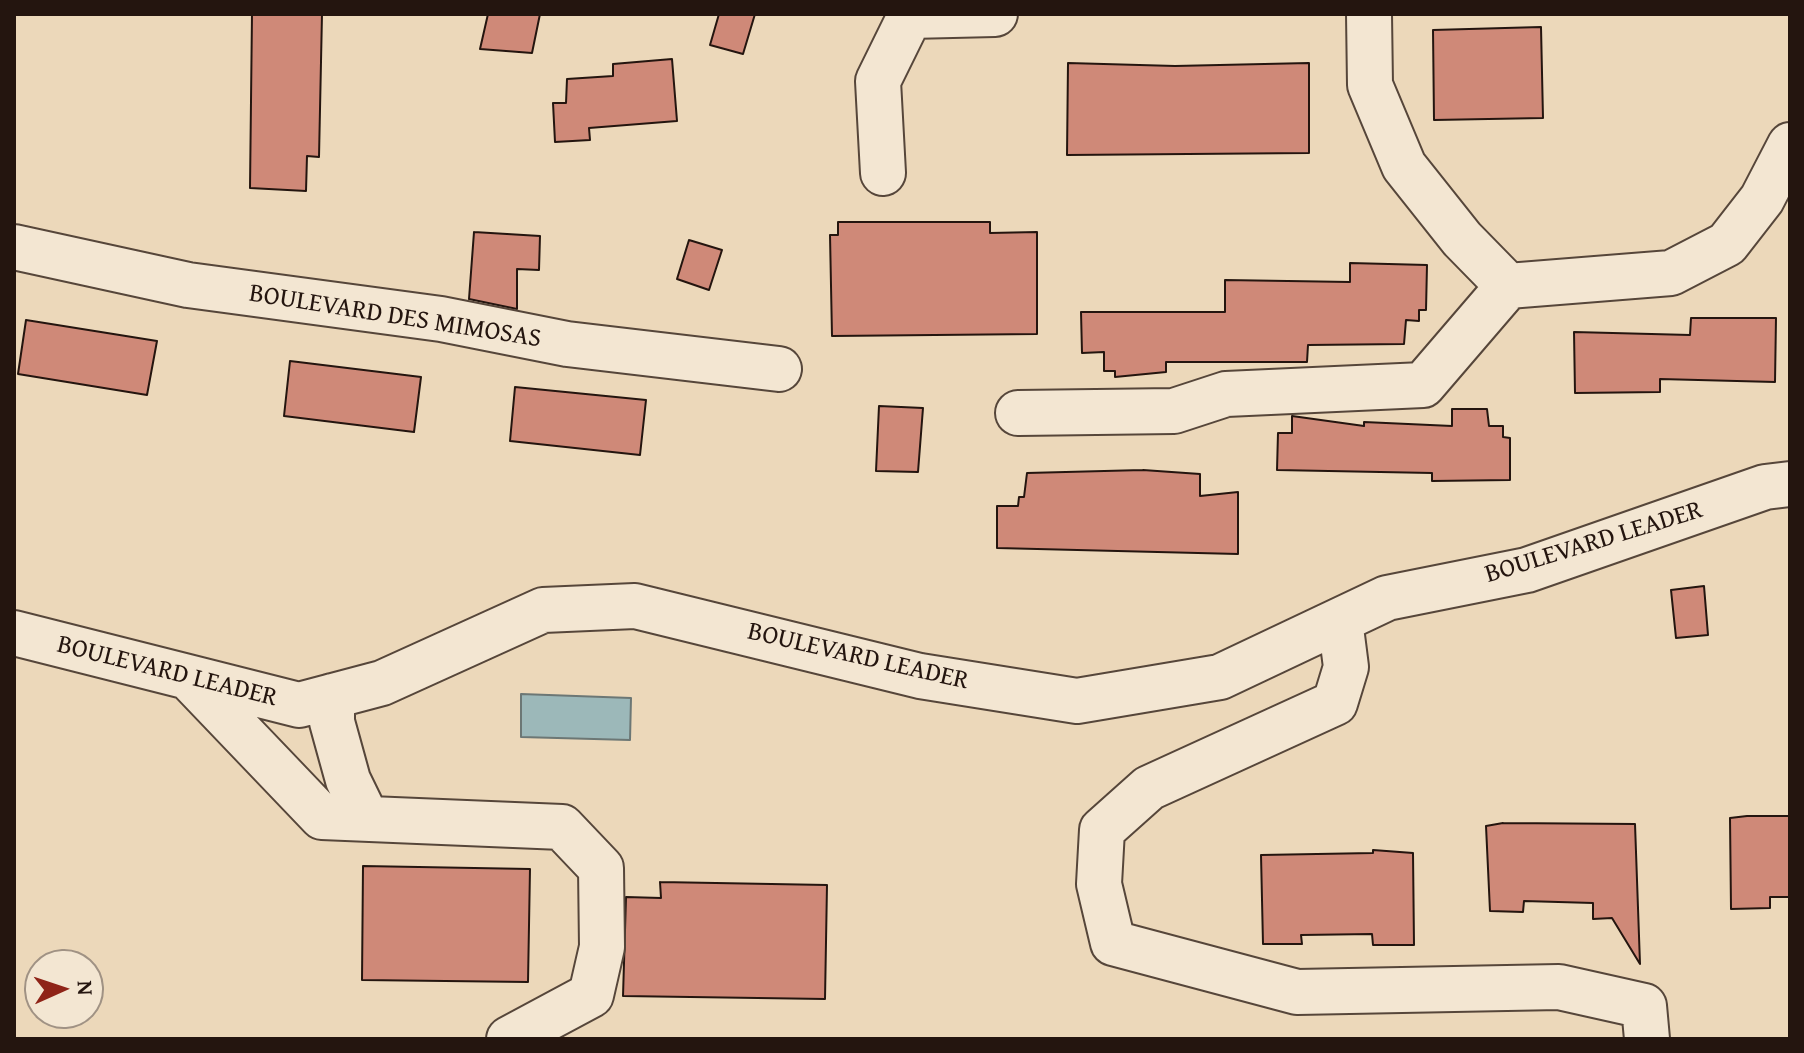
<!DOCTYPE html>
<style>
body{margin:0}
#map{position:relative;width:1804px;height:1053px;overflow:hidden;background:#ecd8ba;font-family:"Gentium Book Plus",serif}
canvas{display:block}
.frame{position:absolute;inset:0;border:16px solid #24150f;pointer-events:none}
.north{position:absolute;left:24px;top:949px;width:80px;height:80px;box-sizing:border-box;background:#f3e6d2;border:2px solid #a09284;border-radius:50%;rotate:87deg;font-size:22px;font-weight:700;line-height:32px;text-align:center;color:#24150f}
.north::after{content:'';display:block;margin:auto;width:28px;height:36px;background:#8f2418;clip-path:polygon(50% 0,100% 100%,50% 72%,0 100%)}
</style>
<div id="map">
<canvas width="1804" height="1053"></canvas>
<div class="frame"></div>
<div class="north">N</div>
</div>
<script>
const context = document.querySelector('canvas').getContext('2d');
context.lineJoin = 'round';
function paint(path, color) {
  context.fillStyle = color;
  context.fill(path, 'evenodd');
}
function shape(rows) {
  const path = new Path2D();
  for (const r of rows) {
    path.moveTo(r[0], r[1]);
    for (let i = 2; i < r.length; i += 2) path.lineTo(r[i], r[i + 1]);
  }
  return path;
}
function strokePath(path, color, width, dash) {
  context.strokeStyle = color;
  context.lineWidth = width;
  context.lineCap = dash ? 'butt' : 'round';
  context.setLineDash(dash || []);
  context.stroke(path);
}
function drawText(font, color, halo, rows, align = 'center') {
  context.font = font + ' "Gentium Book Plus",serif';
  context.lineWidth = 8;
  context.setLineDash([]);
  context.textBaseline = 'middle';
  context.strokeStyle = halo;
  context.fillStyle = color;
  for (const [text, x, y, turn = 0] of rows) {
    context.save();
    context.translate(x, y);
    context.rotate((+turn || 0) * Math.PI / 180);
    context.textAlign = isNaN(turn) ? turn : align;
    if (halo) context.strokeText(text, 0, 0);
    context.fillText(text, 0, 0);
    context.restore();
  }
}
const water = shape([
 [521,694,631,698,630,740,521,737,521,694]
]);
const building = shape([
 [252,14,322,14,319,157,307,156,306,191,250,188,252,14],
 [488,14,540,14,532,53,480,49,488,14],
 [719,14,755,14,743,54,710,45,719,14],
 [1541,27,1543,118,1434,120,1433,30,1541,27],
 [672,59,677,121,589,128,590,140,555,142,553,103,566,103,567,79,613,76,613,64,672,59],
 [1068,63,1175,66,1309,63,1309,153,1067,155,1068,63],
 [838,222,990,222,990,233,1037,232,1037,334,832,336,830,235,838,235,838,222],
 [474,232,540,236,539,270,517,269,517,309,469,299,474,232],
 [689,240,722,250,709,290,677,279,689,240],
 [1350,263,1427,265,1426,310,1419,310,1419,321,1406,320,1404,344,1308,345,1307,362,1166,362,1166,372,1115,377,1115,371,1104,371,1104,352,1082,353,1081,312,1225,312,1225,280,1350,282,1350,263],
 [1691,318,1776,318,1775,382,1660,379,1660,392,1575,393,1574,332,1690,335,1691,318],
 [26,320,157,341,147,395,18,374,26,320],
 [290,361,421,377,414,432,284,416,290,361],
 [515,387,646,400,640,455,510,441,515,387],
 [879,406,923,408,918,472,876,471,879,406],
 [1452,409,1487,409,1489,426,1503,426,1503,437,1510,438,1510,480,1432,481,1432,473,1277,470,1278,433,1292,433,1292,416,1364,426,1364,422,1452,426,1452,409],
 [1143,470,1200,474,1200,496,1238,492,1238,554,997,548,997,506,1018,506,1019,497,1024,497,1027,473,1143,470],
 [1704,586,1708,635,1676,638,1671,590,1704,586],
 [1747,816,1790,816,1790,897,1770,897,1770,908,1731,909,1730,818,1747,816],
 [1503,823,1635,824,1640,964,1612,918,1593,919,1593,903,1524,901,1523,912,1490,911,1486,826,1503,823],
 [1373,850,1413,853,1414,945,1373,945,1372,934,1301,935,1302,944,1263,944,1261,855,1373,853,1373,850],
 [363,866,530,869,528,982,362,980,363,866],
 [660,882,827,885,825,999,623,996,626,897,661,898,660,882]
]);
const minor = shape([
 [1369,14,1370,85,1404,166,1462,239,1508,286,1671,273,1727,244,1762,199,1790,145],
 [883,173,878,81,910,16,995,14],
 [14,247,188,285,441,319,567,344,779,369],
 [1018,413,1174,411,1226,394,1423,385,1508,286],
 [1340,620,1346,667,1335,703,1149,788,1102,830,1099,884,1113,943,1297,992,1559,987,1644,1006,1647,1039],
 [14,633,299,705,382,683,543,610,635,606,920,676,1077,701,1220,677,1387,598,1527,570,1765,487,1790,484],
 [191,680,322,817,562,827,601,868,602,947,591,995,509,1039],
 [332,696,332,722,348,780,366,817]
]);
const streetNames = [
 ["BOULEVARD DES MIMOSAS",395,317,9],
 ["BOULEVARD LEADER",1594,543,-17],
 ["BOULEVARD LEADER",858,657,13],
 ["BOULEVARD LEADER",167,672,14]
];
paint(water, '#9cb8b9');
strokePath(water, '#6c7775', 2);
paint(building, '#cf8978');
strokePath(building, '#24150f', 2);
strokePath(minor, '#56463a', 48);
strokePath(minor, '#f3e6d2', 44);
drawText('26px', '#24150f', '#f3e6d2', streetNames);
</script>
